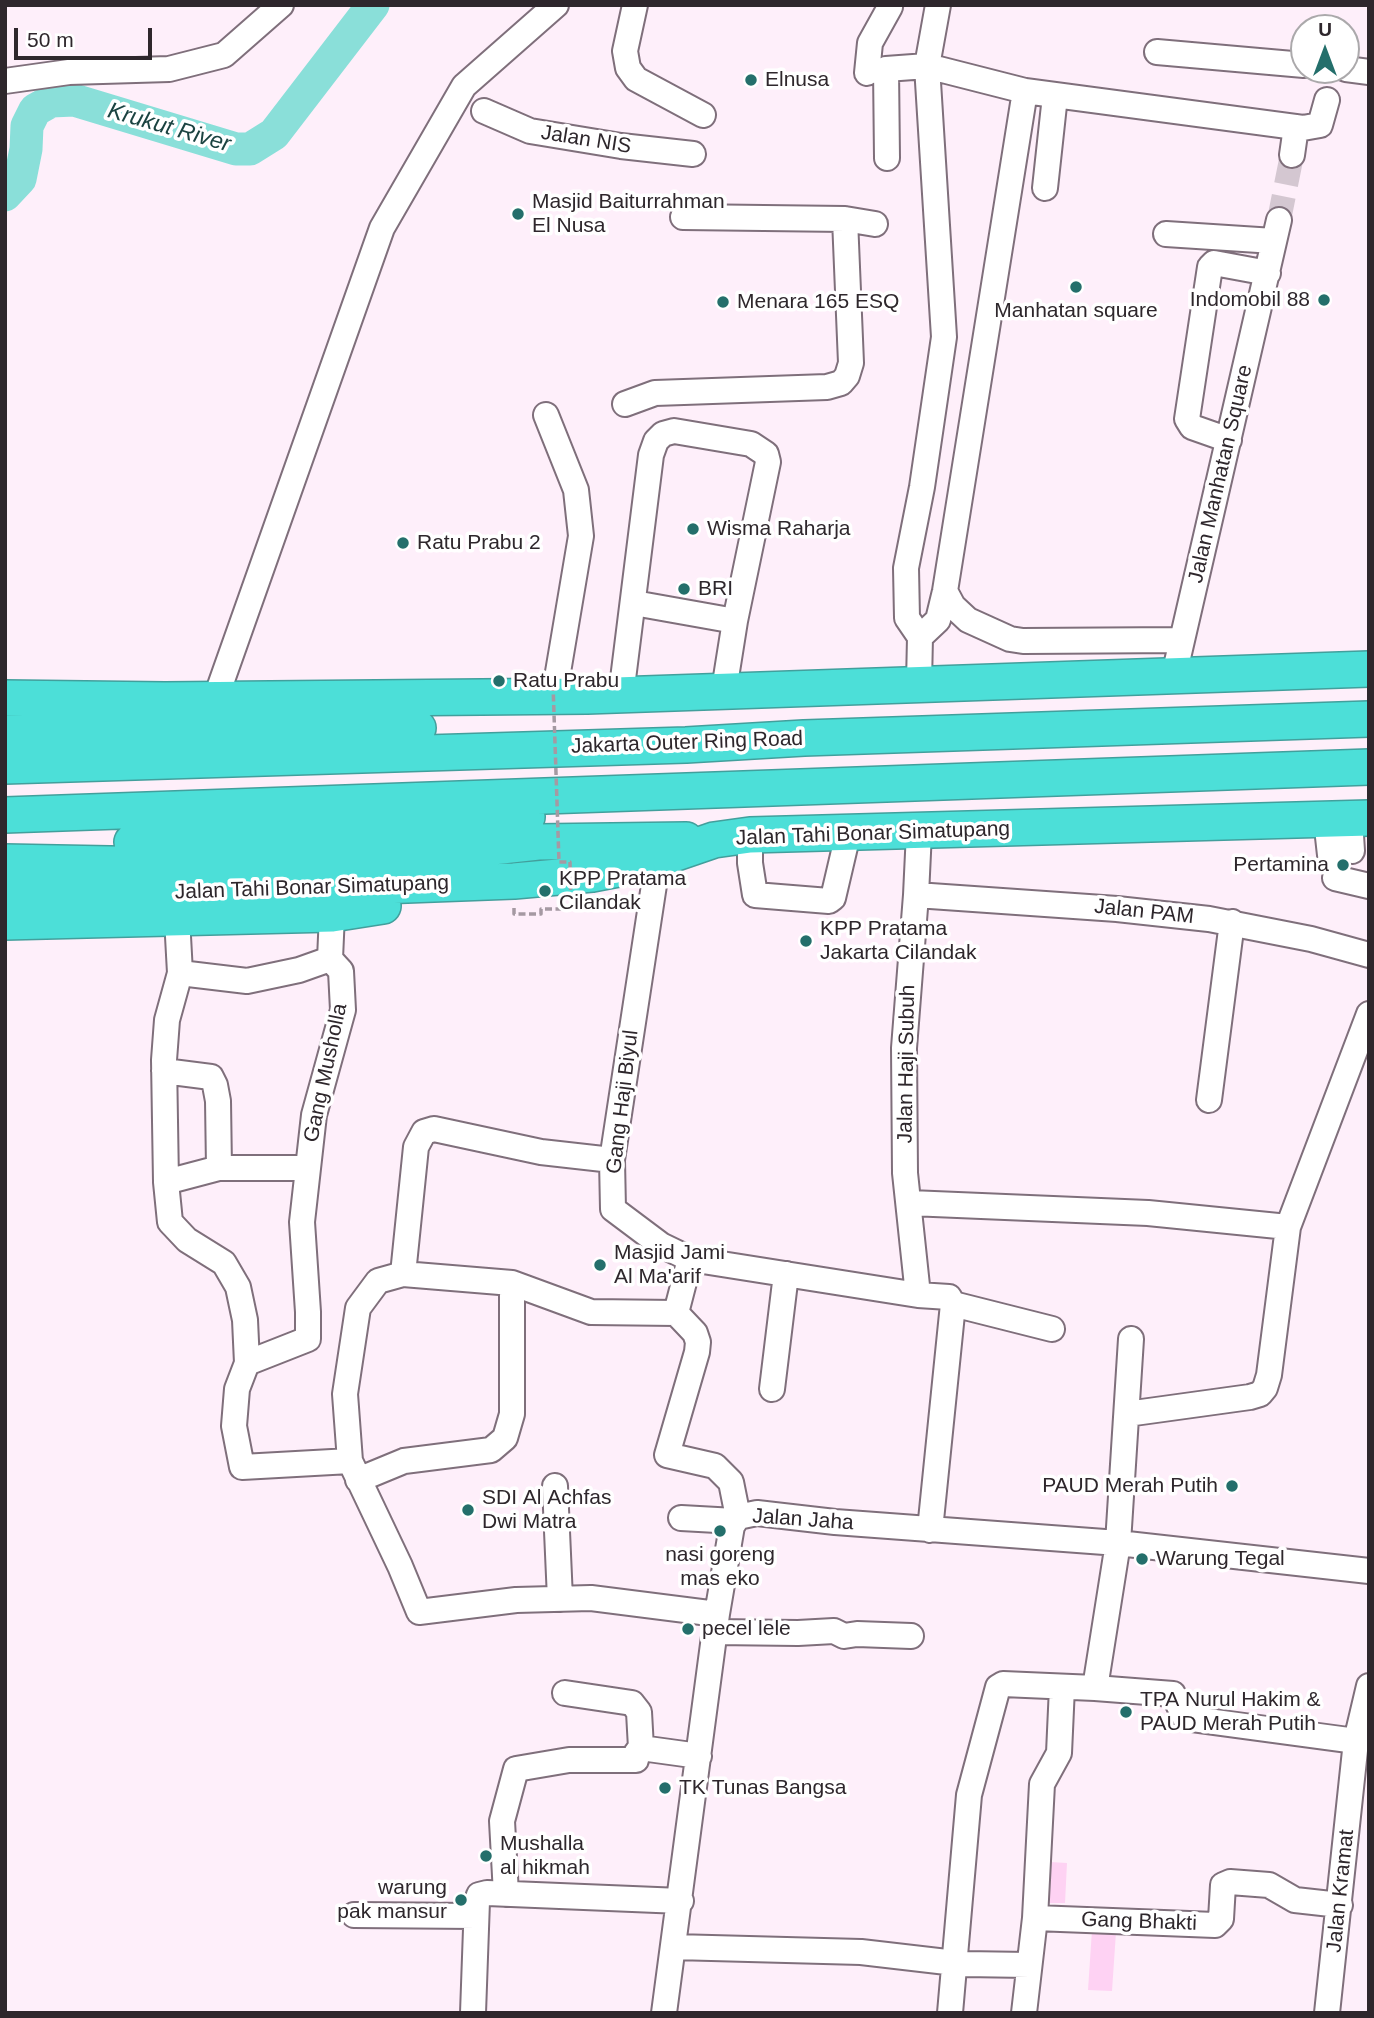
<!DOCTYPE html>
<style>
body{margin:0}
#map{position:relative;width:1374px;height:2018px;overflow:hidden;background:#feeffa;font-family:Arial,sans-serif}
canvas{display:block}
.frame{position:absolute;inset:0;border:7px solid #2e272c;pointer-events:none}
.north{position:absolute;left:1290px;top:14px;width:70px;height:70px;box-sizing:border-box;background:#fff;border:2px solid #aba9ab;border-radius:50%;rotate:0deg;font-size:19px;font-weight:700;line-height:28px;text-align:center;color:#2e272c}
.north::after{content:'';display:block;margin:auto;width:24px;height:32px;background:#246f6b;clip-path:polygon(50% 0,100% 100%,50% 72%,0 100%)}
.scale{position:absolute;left:14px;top:28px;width:138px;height:32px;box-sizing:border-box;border:4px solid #2e272c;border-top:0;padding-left:9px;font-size:21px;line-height:24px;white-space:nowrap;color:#2e272c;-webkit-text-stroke:5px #fff;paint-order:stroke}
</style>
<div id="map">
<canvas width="1374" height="2018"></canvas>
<div class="frame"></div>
<div class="north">U</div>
<div class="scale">50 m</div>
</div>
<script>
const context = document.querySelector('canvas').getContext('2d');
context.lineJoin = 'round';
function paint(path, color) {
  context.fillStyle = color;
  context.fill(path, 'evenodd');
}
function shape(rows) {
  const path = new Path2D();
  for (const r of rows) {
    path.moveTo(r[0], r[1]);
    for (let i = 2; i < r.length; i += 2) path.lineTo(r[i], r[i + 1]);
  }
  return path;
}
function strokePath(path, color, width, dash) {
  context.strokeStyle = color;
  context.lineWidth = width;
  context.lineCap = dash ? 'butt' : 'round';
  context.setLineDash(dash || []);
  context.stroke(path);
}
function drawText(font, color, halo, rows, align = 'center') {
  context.font = font + ' Arial,sans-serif';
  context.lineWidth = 7;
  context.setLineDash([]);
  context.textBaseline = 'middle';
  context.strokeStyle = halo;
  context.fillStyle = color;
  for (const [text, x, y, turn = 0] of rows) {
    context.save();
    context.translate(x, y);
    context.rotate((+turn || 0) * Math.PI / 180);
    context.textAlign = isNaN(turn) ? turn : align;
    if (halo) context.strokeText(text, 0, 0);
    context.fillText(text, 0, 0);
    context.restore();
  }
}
const green = shape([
 [1050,1862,1067,1863,1065,1903,1048,1903],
 [1092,1930,1116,1932,1112,1991,1088,1990]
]);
const river = shape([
 [5,195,20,179,26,149,27,126,35,110,51,101,74,100,236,149,250,149,274,134,373,5]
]);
const minorTunnel = shape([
 [1279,220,1292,155]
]);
const path = shape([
 [514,908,514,914,541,914,541,909,571,909]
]);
const minor = shape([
 [635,5,625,51,628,68,636,79,703,115],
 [938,5,927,66,1025,91,1303,128,1320,125,1327,100],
 [1157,52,1304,65],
 [1346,69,1369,72],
 [867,73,870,43,890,7,889,5],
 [5,81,69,72,169,69,224,55,281,5],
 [484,111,530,131,621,146,693,154],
 [1292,155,1296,127],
 [887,158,886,69,927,66,944,337,922,487,906,568,907,618,920,637,919,683],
 [1045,188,1055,96],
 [683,217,845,219,875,224],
 [1166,234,1274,241],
 [625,404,655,393,827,387,841,383,847,376,851,363,845,219],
 [546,415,576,490,581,536,557,678,557,697],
 [1229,440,1192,427,1187,419,1210,267,1214,263,1268,273],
 [945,591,953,606,968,620,1010,639,1023,641,1182,640],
 [634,603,735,621],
 [920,637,938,620,945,591,1025,91],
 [1174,675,1279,220],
 [621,695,651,455,656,441,663,434,674,431,751,444,766,454,768,462,735,621,724,690],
 [215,700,382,228,464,86,556,5],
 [1326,819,1330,855],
 [1350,819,1352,851],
 [750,835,750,863,755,895,829,901,833,898,848,834],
 [644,864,654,885,612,1160,613,1209,661,1245,690,1259,918,1295,949,1297,953,1304,1052,1329],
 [1335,878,1369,886],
 [916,895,1117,909,1209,919,1311,939,1369,955],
 [177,918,180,973,167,1020,164,1060,166,1182,170,1222,187,1240,224,1263,238,1287,245,1320,247,1363,237,1389,234,1426,242,1467,350,1461],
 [180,973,247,981,299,970,330,959],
 [164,1071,211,1077,215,1085,218,1101,219,1168],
 [1209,1100,1232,922],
 [166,1182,219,1168,308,1168],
 [910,1203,1148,1213,1288,1227],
 [403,1274,416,1147,424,1132,434,1129,541,1152,612,1160],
 [918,1295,905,1173,904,1048,916,895,919,832],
 [676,1313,591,1312,512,1283,403,1274,378,1281,358,1308,345,1394,350,1461,400,1566,419,1612,516,1600,591,1598,717,1614],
 [676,1313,695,1333,698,1342,697,1352,667,1455,715,1466,731,1482,738,1517],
 [676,1313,690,1259],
 [247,1363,308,1339,308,1312,302,1222,314,1115,343,1010,341,971,330,959,332,914],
 [772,1389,786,1274],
 [1127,1414,1250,1397,1260,1394,1265,1388,1269,1375,1288,1227,1369,1014],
 [358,1480,404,1461,491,1450,505,1438,512,1414,512,1283],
 [555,1486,560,1599],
 [681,1518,735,1521],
 [930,1530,953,1304],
 [715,1632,798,1633,834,1631,844,1636,857,1634,911,1636],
 [1095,1688,1118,1543,1131,1339],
 [565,1693,632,1703,639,1712,641,1748,699,1756],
 [506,1894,502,1821,516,1769,569,1760,636,1760,637,1752,641,1748],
 [354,1915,476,1916],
 [1035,1918,1042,1784,1059,1753,1062,1687],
 [674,1947,861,1952,964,1964,1029,1965],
 [473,2013,477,1901,479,1895,487,1893,681,1901],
 [664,2013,717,1614,732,1526,738,1517,757,1513,835,1522,1118,1543,1369,1571],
 [950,2013,969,1795,998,1687,1003,1684,1095,1688,1173,1694,1185,1718,1356,1741],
 [1024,2013,1035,1918,1215,1925,1221,1919,1223,1885,1230,1882,1269,1885,1295,1900,1340,1905],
 [1327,2013,1356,1741,1369,1686]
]);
const highway = shape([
 [5,698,165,700,587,696,1369,669],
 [5,733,418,728],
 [5,766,686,745,804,738,1369,719],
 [5,815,1369,767],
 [132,842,356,833,527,817],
 [5,862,214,866,391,858,538,842,686,840],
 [5,896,220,892,514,881,592,874,644,864,714,840,750,835,1369,818],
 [5,922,332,914,383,906]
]);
const pathBridge = shape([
 [553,684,559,862,570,862,571,909]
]);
const markers = [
 [751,80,7,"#246f6b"],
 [518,214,7,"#246f6b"],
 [1076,287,7,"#246f6b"],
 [1324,300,7,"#246f6b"],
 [723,302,7,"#246f6b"],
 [693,529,7,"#246f6b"],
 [403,543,7,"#246f6b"],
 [684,589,7,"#246f6b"],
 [499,681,7,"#246f6b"],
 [1343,865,7,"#246f6b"],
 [545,891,7,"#246f6b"],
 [806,941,7,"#246f6b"],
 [600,1265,7,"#246f6b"],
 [1232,1486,7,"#246f6b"],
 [468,1510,7,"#246f6b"],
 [720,1531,7,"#246f6b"],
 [1142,1559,7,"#246f6b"],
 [688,1629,7,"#246f6b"],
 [1126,1712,7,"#246f6b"],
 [665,1788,7,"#246f6b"],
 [486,1856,7,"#246f6b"],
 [461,1900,7,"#246f6b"]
];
const poiNames = [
 ["Elnusa",765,80],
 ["Masjid Baiturrahman",532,202],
 ["El Nusa",532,226],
 ["Indomobil 88",1310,300,"right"],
 ["Menara 165 ESQ",737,302],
 ["Manhatan square",1076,311,"center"],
 ["Wisma Raharja",707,529],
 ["Ratu Prabu 2",417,543],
 ["BRI",698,589],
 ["Ratu Prabu",513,681],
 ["Pertamina",1329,865,"right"],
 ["KPP Pratama",559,879],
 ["Cilandak",559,903],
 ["KPP Pratama",820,929],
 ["Jakarta Cilandak",820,953],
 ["Masjid Jami",614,1253],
 ["Al Ma'arif",614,1277],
 ["PAUD Merah Putih",1218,1486,"right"],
 ["SDI Al Achfas",482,1498],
 ["Dwi Matra",482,1522],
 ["nasi goreng",720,1555,"center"],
 ["mas eko",720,1579,"center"],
 ["Warung Tegal",1156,1559],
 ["pecel lele",702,1629],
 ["TPA Nurul Hakim &",1140,1700],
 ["PAUD Merah Putih",1140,1724],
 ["TK Tunas Bangsa",679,1788],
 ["Mushalla",500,1844],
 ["al hikmah",500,1868],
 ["warung",447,1888,"right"],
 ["pak mansur",447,1912,"right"]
];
const streetNames = [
 ["Jalan NIS",586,140,9],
 ["Jalan Manhatan Square",1221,474,-77],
 ["Jakarta Outer Ring Road",687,743,-2],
 ["Jalan Tahi Bonar Simatupang",873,834,-2],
 ["Jalan Tahi Bonar Simatupang",312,888,-2],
 ["Jalan PAM",1144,912,6],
 ["Jalan Haji Subuh",907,1064,-89],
 ["Gang Musholla",326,1073,-78],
 ["Gang Haji Biyul",623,1102,-83],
 ["Jalan Jaha",803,1520,4],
 ["Jalan Kramat",1341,1891,-84],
 ["Gang Bhakti",1139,1922,2]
];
const waterNames = [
 ["Krukut River",169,128,16]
];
paint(green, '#fed2f3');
strokePath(river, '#8adfd9', 33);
strokePath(minorTunnel, '#d4c7d1', 24, [24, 12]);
strokePath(minor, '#7f6f7b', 28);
strokePath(highway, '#429f9c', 38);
strokePath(path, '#a599a2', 3.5, [7, 3.5]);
strokePath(minor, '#fff', 24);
strokePath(highway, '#4cdfd8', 35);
strokePath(pathBridge, '#a599a2', 3.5, [7, 3.5]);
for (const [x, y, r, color] of markers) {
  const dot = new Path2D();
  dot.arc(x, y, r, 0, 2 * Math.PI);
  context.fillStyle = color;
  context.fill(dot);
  strokePath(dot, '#fff', 2.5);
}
drawText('21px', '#2e272c', '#fff', poiNames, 'left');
drawText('21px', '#2e272c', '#fff', streetNames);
drawText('italic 23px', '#1b4341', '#fff', waterNames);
</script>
